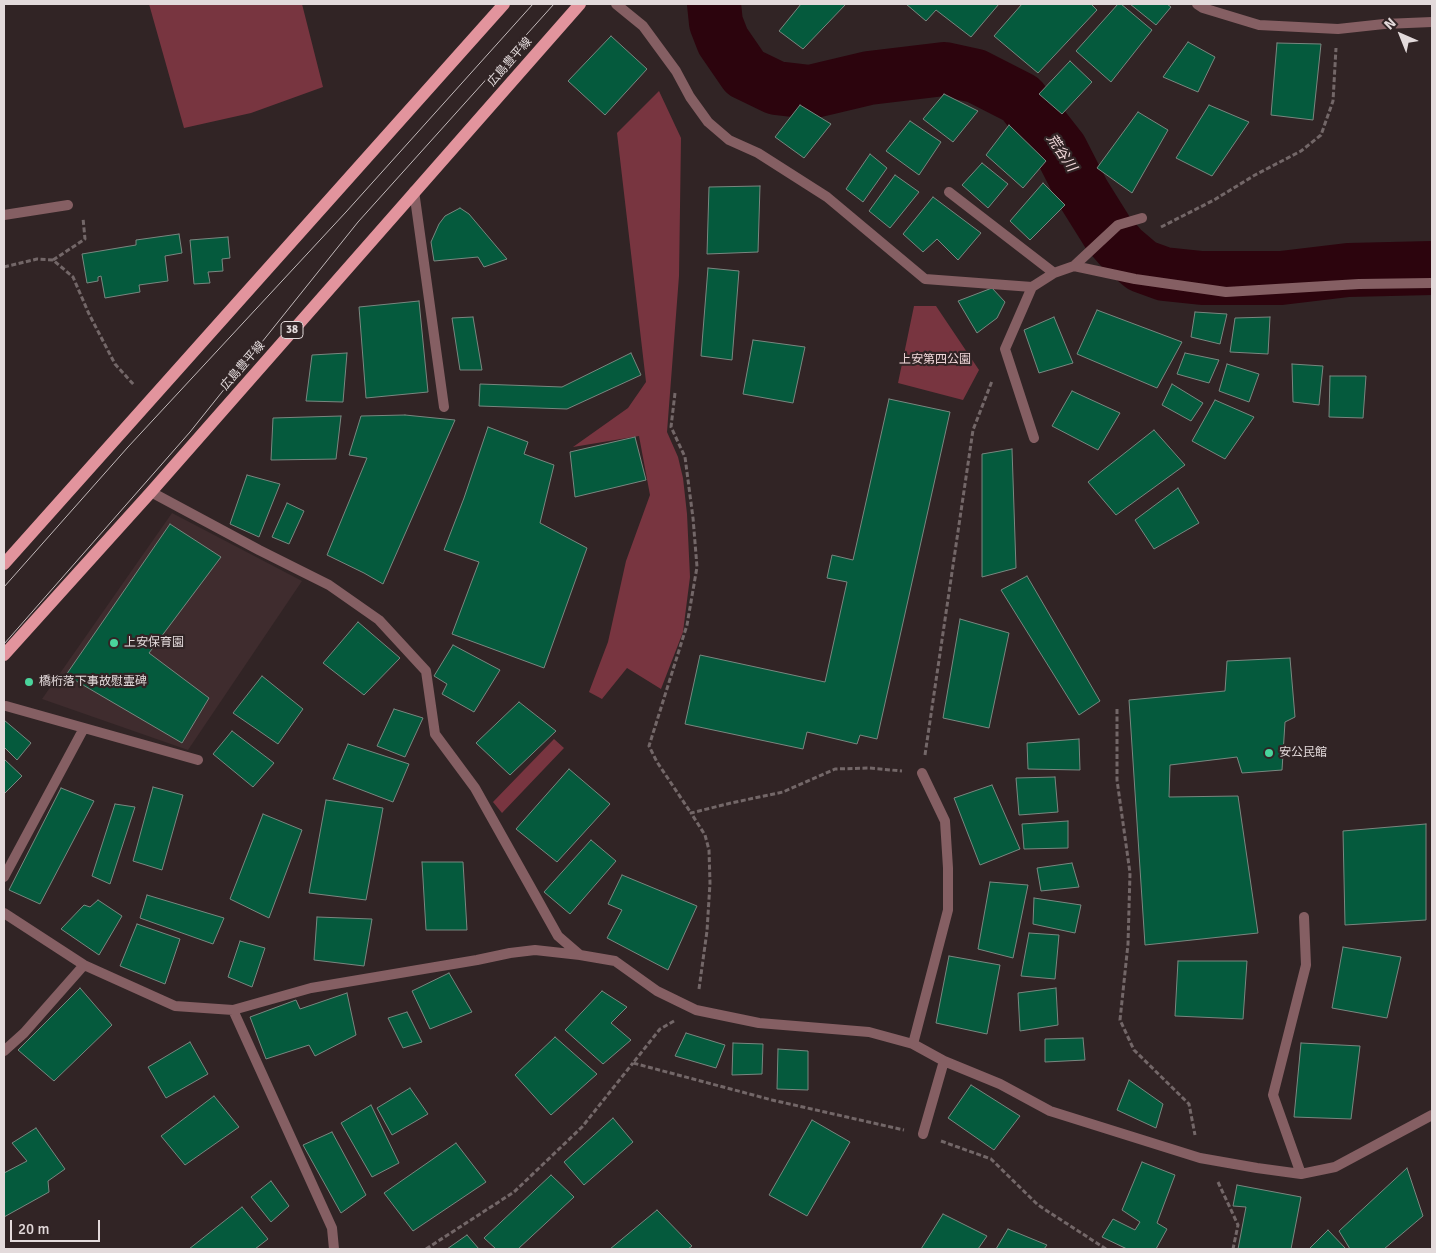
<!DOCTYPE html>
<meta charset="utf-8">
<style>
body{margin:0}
#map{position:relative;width:1436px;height:1253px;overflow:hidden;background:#312425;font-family:Signika,sans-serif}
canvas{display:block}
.frame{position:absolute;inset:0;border:5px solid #e3dadb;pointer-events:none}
.north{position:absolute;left:1376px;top:10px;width:50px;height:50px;-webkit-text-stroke:4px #312425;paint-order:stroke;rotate:316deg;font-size:14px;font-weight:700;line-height:20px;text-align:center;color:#e3dadb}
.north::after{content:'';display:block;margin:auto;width:18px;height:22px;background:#e3dadb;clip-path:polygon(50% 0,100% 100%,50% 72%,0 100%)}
.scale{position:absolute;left:10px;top:1220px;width:90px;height:22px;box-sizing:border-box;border:2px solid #e3dadb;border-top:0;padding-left:6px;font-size:15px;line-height:18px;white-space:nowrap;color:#e3dadb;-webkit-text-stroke:4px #312425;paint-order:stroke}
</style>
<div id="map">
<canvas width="1436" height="1253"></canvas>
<div class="frame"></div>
<div class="north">N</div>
<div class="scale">20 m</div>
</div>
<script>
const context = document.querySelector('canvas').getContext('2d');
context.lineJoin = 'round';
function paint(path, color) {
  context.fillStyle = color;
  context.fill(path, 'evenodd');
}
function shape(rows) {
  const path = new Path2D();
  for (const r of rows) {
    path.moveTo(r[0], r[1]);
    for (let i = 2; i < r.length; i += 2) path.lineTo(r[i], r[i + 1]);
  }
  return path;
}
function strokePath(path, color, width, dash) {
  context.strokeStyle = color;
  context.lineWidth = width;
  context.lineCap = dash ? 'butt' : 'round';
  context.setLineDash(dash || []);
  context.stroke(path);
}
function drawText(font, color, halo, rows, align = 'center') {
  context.font = font + ' Signika,"Noto Sans JP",sans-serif';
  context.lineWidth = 4.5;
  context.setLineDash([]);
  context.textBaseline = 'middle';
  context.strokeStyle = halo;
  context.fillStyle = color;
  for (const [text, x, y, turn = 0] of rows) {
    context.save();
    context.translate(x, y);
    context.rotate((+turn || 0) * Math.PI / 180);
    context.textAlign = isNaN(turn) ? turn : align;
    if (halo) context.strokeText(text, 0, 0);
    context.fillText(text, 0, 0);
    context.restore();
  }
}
const built = shape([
 [172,513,302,581,188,750,42,699]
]);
const green = shape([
 [149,4,302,4,323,87,251,113,184,128],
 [659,91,681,138,679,276,667,432,678,457,683,478,687,514,690,577,683,632,661,689,627,668,602,699,589,692,608,642,626,561,650,495,639,436,573,447,628,408,646,382,617,133],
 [914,306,936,306,979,370,963,400,898,383],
 [554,739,564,748,502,813,493,802]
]);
const river = shape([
 [714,4,716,23,723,41,745,73,776,88,810,92,869,78,944,69,976,76,1021,99,1061,150,1083,193,1108,233,1122,249,1142,266,1164,274,1202,278,1281,278,1348,270,1432,268]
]);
const building = shape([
 [801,4,846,4,803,49,779,31,801,4],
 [906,4,999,4,971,37,936,10,926,21,906,4],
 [1022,4,1091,4,1097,10,1038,73,994,36,1022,4],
 [1118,4,1121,4,1152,30,1111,82,1076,51,1118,4],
 [1130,4,1167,4,1171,7,1156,25,1130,4],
 [611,36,647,69,605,115,568,81,611,36],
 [1188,42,1215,57,1198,92,1163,77,1188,42],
 [1277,43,1321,44,1313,120,1271,115,1277,43],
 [1070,61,1092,82,1062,114,1039,94,1070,61],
 [944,94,978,111,953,142,923,119,944,94],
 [800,105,831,124,804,158,775,137,800,105],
 [1209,105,1249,122,1212,176,1176,158,1209,105],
 [1138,112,1168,130,1132,193,1097,168,1138,112],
 [910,121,941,142,919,175,886,151,910,121],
 [1009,125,1046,161,1023,188,986,155,1009,125],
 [870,154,887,168,863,202,846,189,870,154],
 [982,163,1008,184,988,208,962,185,982,163],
 [895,175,919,192,890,228,869,211,895,175],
 [1043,183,1065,205,1030,240,1010,221,1043,183],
 [760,186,758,252,707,254,709,187,760,186],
 [933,197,981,233,958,260,937,239,923,252,903,234,933,197],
 [460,208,469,214,507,259,484,267,478,257,434,261,431,242,439,224,445,216,460,208],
 [179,234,182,253,165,256,168,281,139,285,140,292,105,298,101,276,98,277,98,281,87,283,82,254,136,245,136,240,179,234],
 [228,237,230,258,222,259,223,271,208,272,210,283,194,284,190,240,228,237],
 [708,268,739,271,732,360,701,356,708,268],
 [992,288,1005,302,997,318,977,333,958,301,992,288],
 [419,301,428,392,366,398,359,307,419,301],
 [1097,310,1182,342,1157,388,1077,354,1097,310],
 [1195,312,1227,314,1220,344,1191,337,1195,312],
 [473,317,482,370,460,370,452,318,473,317],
 [1054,317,1073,363,1039,373,1024,330,1054,317],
 [1270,317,1268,354,1230,352,1235,318,1270,317],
 [753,340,805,347,793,403,743,394,753,340],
 [347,353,343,402,306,401,312,355,347,353],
 [631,353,641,375,567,409,479,406,480,384,562,387,631,353],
 [1185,353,1219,360,1209,383,1177,374,1185,353],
 [1227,364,1259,374,1249,402,1219,391,1227,364],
 [1292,364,1323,366,1319,405,1293,402,1292,364],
 [1330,376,1366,376,1363,418,1329,417,1330,376],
 [1172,384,1203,403,1191,421,1162,405,1172,384],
 [1072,391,1120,413,1098,450,1052,426,1072,391],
 [889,399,950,412,877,739,860,735,857,744,807,732,803,749,685,724,700,655,825,682,847,582,827,578,832,555,853,560,889,399],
 [1215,400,1254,417,1225,459,1192,441,1215,400],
 [405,415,455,420,383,584,364,573,327,555,367,458,349,455,361,416,405,415],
 [341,416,336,459,271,460,273,418,341,416],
 [488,427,528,442,524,454,554,465,540,523,587,548,544,668,452,634,479,562,444,550,464,498,488,427],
 [1154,430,1185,465,1116,515,1088,482,1154,430],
 [635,437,646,480,575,497,570,452,635,437],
 [1012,449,1016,568,982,577,982,454,1012,449],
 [247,475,280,484,259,537,230,524,247,475],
 [1178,488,1199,523,1154,549,1135,520,1178,488],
 [287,503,304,511,289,544,272,537,287,503],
 [170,524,221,557,149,653,209,698,182,743,66,675,170,524],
 [1027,576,1100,701,1079,715,1001,590,1027,576],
 [960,619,1009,633,989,728,943,718,960,619],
 [358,622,400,658,364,695,323,663,358,622],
 [453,645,500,670,474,712,442,694,447,684,434,676,453,645],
 [1290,658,1295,717,1285,722,1282,770,1242,773,1237,757,1170,765,1169,797,1238,796,1258,933,1145,945,1129,700,1225,691,1227,661,1290,658],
 [262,676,303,709,278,744,233,713,262,676],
 [519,702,556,731,510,775,476,743,519,702],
 [394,709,423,718,405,757,377,746,394,709],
 [4,720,31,743,17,760,4,747,4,720],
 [232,731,274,763,253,787,213,754,232,731],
 [1079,739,1080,770,1028,769,1027,743,1079,739],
 [348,744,409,764,393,802,333,779,348,744],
 [4,759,22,776,4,794,4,759],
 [569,769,610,804,557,862,516,829,569,769],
 [1055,777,1058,812,1019,815,1016,778,1055,777],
 [992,785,1020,849,980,865,954,798,992,785],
 [153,787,183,795,162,870,133,861,153,787],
 [61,788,94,801,40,904,9,890,61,788],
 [326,800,383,808,366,900,309,893,326,800],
 [115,804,135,807,110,884,92,876,115,804],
 [263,814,302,830,269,918,230,899,263,814],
 [1068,821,1068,848,1024,849,1022,824,1068,821],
 [1426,824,1426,920,1345,925,1343,831,1426,824],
 [591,840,616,861,570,914,544,892,591,840],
 [422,862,463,862,467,930,426,930,422,862],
 [1072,863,1079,887,1041,891,1037,868,1072,863],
 [622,875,697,906,668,970,607,938,622,910,608,904,622,875],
 [990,882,1028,885,1013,958,978,949,990,882],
 [147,895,224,918,213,944,140,918,147,895],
 [1034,898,1081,905,1075,933,1033,924,1034,898],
 [98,900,122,916,99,955,61,929,84,905,90,907,98,900],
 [317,917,372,919,364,966,314,960,317,917],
 [137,924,180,939,165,984,120,966,137,924],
 [1029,933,1059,935,1055,979,1021,976,1029,933],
 [240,941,265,948,252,987,228,977,240,941],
 [1343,947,1401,957,1387,1018,1332,1008,1343,947],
 [949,956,1000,965,987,1034,936,1023,949,956],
 [1178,961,1247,961,1243,1019,1175,1016,1178,961],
 [449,973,472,1012,430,1029,412,991,449,973],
 [80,988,112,1025,54,1081,18,1050,80,988],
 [1056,988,1058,1025,1020,1031,1018,993,1056,988],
 [602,991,627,1007,611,1023,631,1040,603,1064,565,1030,602,991],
 [347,993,356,1035,315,1056,309,1045,266,1059,250,1017,296,1000,300,1009,347,993],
 [407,1012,422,1042,403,1048,388,1018,407,1012],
 [686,1033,725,1045,716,1068,675,1056,686,1033],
 [555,1037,597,1074,551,1115,515,1075,555,1037],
 [1083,1038,1085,1060,1045,1062,1045,1039,1083,1038],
 [190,1042,208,1074,166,1098,148,1067,190,1042],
 [733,1043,763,1044,762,1074,732,1075,733,1043],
 [1301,1043,1360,1046,1351,1119,1294,1117,1301,1043],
 [778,1049,808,1051,808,1090,777,1089,778,1049],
 [1129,1080,1163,1104,1156,1128,1117,1110,1129,1080],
 [971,1085,1020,1116,994,1150,948,1118,971,1085],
 [410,1088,428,1114,392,1135,377,1108,410,1088],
 [214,1096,239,1127,185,1165,161,1136,214,1096],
 [371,1105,399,1163,372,1177,341,1123,371,1105],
 [613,1118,633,1142,584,1185,564,1162,613,1118],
 [812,1120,850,1142,807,1216,769,1195,812,1120],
 [36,1128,65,1169,48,1181,49,1192,4,1217,4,1173,27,1161,12,1143,36,1128],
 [332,1132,366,1195,341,1213,303,1145,332,1132],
 [456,1143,486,1182,413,1231,384,1193,456,1143],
 [1142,1162,1175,1175,1157,1223,1167,1229,1156,1249,1127,1249,1102,1237,1113,1219,1135,1230,1140,1222,1122,1210,1142,1162],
 [1407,1168,1423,1216,1384,1249,1350,1249,1339,1231,1407,1168],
 [551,1175,574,1197,518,1249,496,1249,484,1238,551,1175],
 [271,1181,289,1206,271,1222,251,1197,271,1181],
 [1237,1185,1301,1197,1291,1249,1238,1249,1246,1207,1233,1206,1237,1185],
 [242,1207,268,1239,255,1249,189,1249,242,1207],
 [657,1210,692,1246,688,1249,610,1249,657,1210],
 [943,1214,987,1236,978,1249,921,1249,943,1214],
 [1008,1229,1047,1245,1044,1249,996,1249,1008,1229],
 [1328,1230,1346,1249,1309,1249,1328,1230],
 [467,1235,479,1249,447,1249,467,1235]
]);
const path = shape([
 [1161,227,1214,200,1255,175,1301,151,1321,135,1333,101,1336,48],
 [53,260,85,239,83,218],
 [4,267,37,259,53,260,73,277,89,314,115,364,134,385],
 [675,393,671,427,685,457,693,518,697,567,687,625,649,746,657,762,691,813],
 [1117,709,1117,780,1130,873,1128,944,1120,1020,1134,1050,1189,1104,1195,1135],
 [925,755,973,430,992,381],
 [699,989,707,931,710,883,709,850,705,835,691,813,731,803,783,792,835,769,869,768,902,771],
 [674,1021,660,1029,633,1063,772,1100,904,1130],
 [941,1141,991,1159,1038,1205,1106,1249],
 [1218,1182,1238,1225,1233,1249],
 [426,1249,514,1192,582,1127,633,1063]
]);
const street = shape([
 [616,4,643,26,676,71,690,97,708,122,729,140,758,153,827,197,925,279,1032,287,1054,273,1074,266,1135,279,1226,292,1359,284,1432,283],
 [1197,4,1203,8,1259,25,1338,29,1384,24,1432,22],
 [414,191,444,407],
 [949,192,1054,273],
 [4,215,68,205],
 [1074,266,1118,225,1142,218],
 [1032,287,1005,349,1034,438],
 [151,492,259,550,329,585,379,620,426,671,435,734,475,788,558,936,580,955],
 [6,706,198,760],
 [4,877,84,728],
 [4,913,84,965,175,1006,233,1010,311,988,477,960,510,953,535,950,580,955,615,961,657,991,696,1010,759,1023,869,1032,913,1044,944,1061,1000,1084,1050,1111,1200,1158,1257,1168,1301,1174,1335,1167,1432,1115],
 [233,1010,332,1228,334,1249],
 [913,1044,948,910,948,868,945,821,922,773],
 [4,1051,24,1033,84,965],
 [923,1134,944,1061],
 [1301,1174,1273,1095,1306,965,1304,917]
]);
const primary = shape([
 [4,564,504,4],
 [4,655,151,492,580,4]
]);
const tram = shape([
 [4,587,128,447,346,212,533,4],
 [4,644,190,432,358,222,554,4]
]);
const markers = [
 [114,643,5,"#4ad49c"],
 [29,682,5,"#4ad49c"],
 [1269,753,5,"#4ad49c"]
];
const shields = [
 [292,330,22]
];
const shieldNames = [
 ["38",292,330]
];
const streetNames = [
 ["広島豊平線",510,62,-49],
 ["広島豊平線",243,366,-49]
];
const parkNames = [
 ["上安第四公園",935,360]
];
const poiNames = [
 ["上安保育園",124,643],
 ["橋桁落下事故慰霊碑",39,682],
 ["安公民館",1279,753]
];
const waterNames = [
 ["荒谷川",1061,153,56]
];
paint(built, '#3f2c2e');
paint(green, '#783540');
strokePath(river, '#2c040d', 54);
paint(building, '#055a3d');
strokePath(building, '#798780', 1);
strokePath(path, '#736768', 3, [5, 2.5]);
strokePath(street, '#855f63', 10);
strokePath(primary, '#e2949d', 12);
strokePath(tram, '#c2b9ba', 1);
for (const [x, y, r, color] of markers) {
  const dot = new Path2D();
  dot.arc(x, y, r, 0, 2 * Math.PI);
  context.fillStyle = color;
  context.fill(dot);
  strokePath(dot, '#312425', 2);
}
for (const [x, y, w] of shields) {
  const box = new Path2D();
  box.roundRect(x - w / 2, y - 8.5, w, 17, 4);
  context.fillStyle = '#312425';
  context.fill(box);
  strokePath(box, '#e3dadb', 1);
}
drawText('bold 11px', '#e3dadb', null, shieldNames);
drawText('12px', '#e3dadb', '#312425', streetNames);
drawText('12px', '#efd6d8', '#312425', parkNames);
drawText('12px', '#e3dadb', '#312425', poiNames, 'left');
drawText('italic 14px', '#f4dbdd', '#312425', waterNames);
</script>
